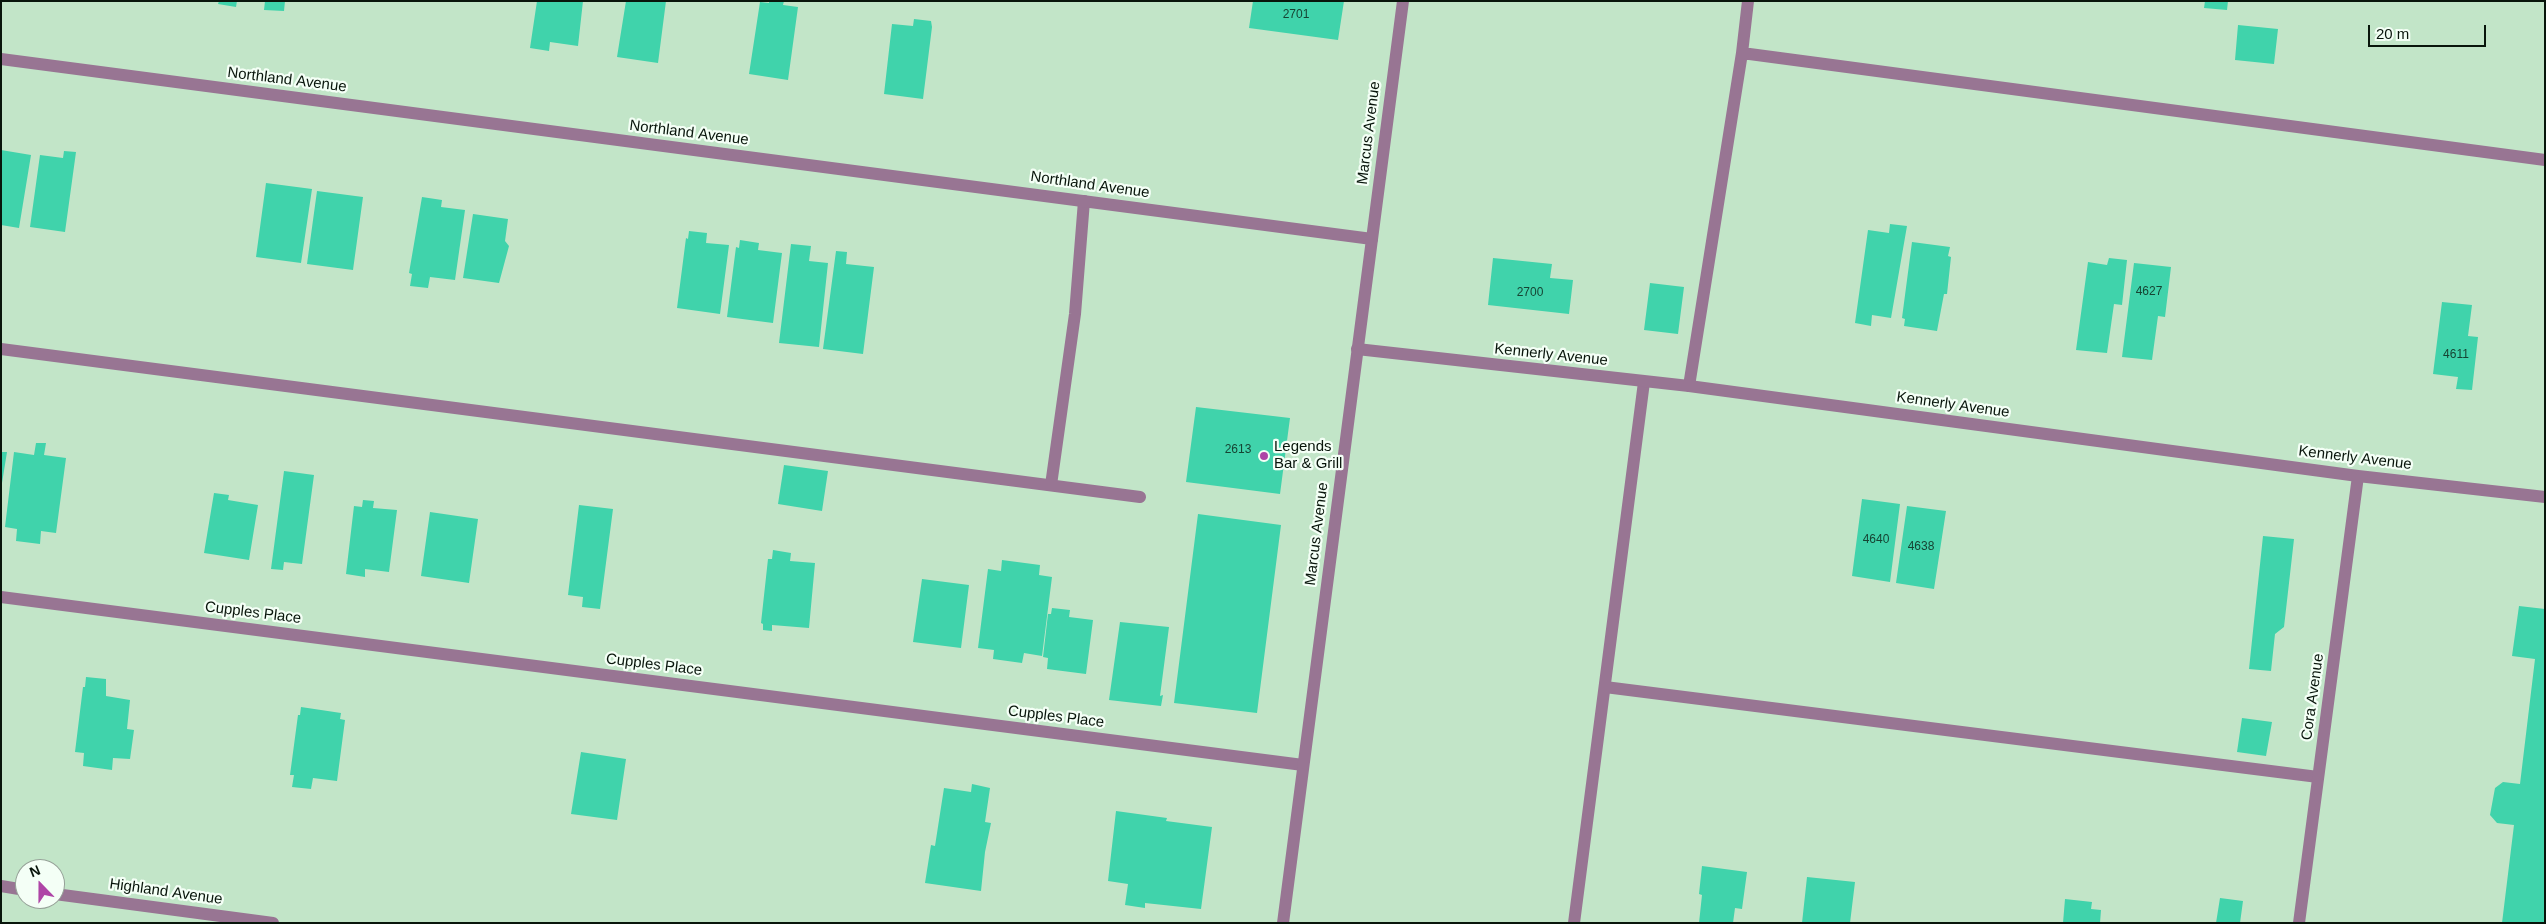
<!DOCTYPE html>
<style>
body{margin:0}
#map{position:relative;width:2546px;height:924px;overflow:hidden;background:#c2e5c8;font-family:Helvetica,sans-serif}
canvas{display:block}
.frame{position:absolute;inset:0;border:2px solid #08150b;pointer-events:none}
.north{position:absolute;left:15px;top:859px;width:50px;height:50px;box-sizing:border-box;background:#f4fff6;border:1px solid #96a198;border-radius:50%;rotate:338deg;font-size:14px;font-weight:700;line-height:20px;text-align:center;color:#08150b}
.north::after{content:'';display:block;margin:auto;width:18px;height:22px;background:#ae45a6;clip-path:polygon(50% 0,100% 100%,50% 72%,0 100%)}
.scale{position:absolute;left:2368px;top:25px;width:118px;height:22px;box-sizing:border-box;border:2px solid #08150b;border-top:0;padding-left:6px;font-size:15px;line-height:18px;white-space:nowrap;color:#08150b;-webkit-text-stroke:4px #f4fff6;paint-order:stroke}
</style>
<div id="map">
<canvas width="2546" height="924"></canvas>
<div class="frame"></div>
<div class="north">N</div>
<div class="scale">20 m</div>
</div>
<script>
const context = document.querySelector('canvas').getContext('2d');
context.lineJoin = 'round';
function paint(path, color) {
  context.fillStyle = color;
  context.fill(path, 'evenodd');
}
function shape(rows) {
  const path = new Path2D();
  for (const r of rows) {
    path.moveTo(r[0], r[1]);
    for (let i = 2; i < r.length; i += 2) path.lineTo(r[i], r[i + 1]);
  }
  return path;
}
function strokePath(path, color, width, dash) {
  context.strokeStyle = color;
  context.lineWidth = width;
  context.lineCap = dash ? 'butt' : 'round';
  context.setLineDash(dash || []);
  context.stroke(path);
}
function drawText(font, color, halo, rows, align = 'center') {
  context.font = font + ' Helvetica,sans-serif';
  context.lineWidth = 4.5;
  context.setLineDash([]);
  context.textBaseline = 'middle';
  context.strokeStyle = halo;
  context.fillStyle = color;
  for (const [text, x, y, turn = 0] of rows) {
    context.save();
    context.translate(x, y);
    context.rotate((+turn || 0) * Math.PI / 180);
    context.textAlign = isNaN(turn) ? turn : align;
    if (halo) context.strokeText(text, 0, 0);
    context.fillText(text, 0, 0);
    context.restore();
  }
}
const building = shape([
 [219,1,237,1,236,7,218,4],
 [265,1,285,1,284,11,264,10],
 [537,1,583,1,578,46,550,42,549,51,530,48],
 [626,1,666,1,658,63,617,57],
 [769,1,784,1,783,5,798,7,788,80,749,74,760,2,769,3],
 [1253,1,1344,1,1338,40,1249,28],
 [2205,1,2228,1,2227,10,2204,8],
 [914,19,931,21,932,27,923,99,884,94,892,24,913,26],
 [2238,25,2278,29,2274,64,2235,60],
 [1,150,31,155,19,228,1,225],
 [64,151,76,152,65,232,30,227,40,155,63,158],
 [266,183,312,189,301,263,256,257],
 [317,191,363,197,353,270,307,264],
 [422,197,442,200,441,207,465,210,455,280,430,277,428,288,410,286,412,274,409,273],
 [473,214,508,219,505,241,509,246,499,283,463,278],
 [1890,224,1907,226,1891,318,1872,315,1871,326,1855,323,1868,230,1889,233],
 [689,231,707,233,706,243,729,245,720,314,677,308,686,238,688,239],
 [740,240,759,243,758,250,782,253,773,323,727,317,736,247,739,248],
 [1912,242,1950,247,1948,256,1951,257,1947,294,1944,294,1937,331,1904,326,1905,319,1902,318],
 [791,244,811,246,809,261,828,263,819,347,779,343],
 [836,251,847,252,846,264,874,267,863,354,823,349],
 [1493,258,1552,264,1550,278,1573,280,1569,314,1488,305],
 [2109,258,2127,260,2122,305,2114,304,2107,353,2076,350,2088,262,2107,265],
 [2134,263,2171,267,2165,317,2158,316,2152,360,2122,357],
 [1650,283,1684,287,1678,334,1644,330],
 [2442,302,2472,305,2468,336,2478,337,2472,390,2456,389,2458,377,2433,374],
 [1196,407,1290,418,1280,494,1186,482],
 [36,443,46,443,44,455,66,458,56,533,41,531,40,544,16,541,17,529,5,527,14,452,34,455],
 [1,452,7,452,2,483,1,482],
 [784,465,828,471,822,511,778,504],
 [284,471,314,475,302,564,284,562,283,570,271,569],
 [214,493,229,495,228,500,258,505,249,560,204,553],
 [1862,499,1900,504,1890,582,1852,576],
 [363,500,374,501,373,508,397,510,389,572,365,569,365,577,346,574,354,506,362,507],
 [579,505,613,509,600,609,582,607,583,597,568,595],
 [1907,506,1946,511,1934,589,1896,583],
 [430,512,478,519,469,583,421,576],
 [1198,514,1281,525,1257,713,1174,703],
 [2263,536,2294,539,2284,627,2275,634,2271,671,2249,669],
 [773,550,791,553,790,561,815,563,809,628,772,625,772,631,763,630,763,624,761,623,768,559,772,559],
 [1002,560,1040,565,1039,575,1052,577,1042,656,1024,653,1022,663,993,659,994,650,978,648,988,569,1001,571],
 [922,579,969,585,961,648,913,642],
 [2519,606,2545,609,2545,923,2502,923,2514,825,2497,823,2490,815,2495,788,2503,782,2520,784,2535,659,2512,656],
 [1052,608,1070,610,1069,617,1093,620,1086,674,1047,669,1048,658,1043,657,1048,614,1051,614],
 [1120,622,1169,627,1160,696,1163,695,1161,706,1109,700],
 [86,677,106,679,106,696,130,700,127,729,134,730,130,759,113,758,112,770,83,766,84,753,75,752,83,687,85,687],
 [301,707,341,713,340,719,345,720,337,781,313,778,311,789,292,787,294,775,290,775,298,715,300,715],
 [2242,718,2272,722,2266,756,2237,752],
 [581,752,626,759,617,820,571,814],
 [972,784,990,788,985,822,991,823,985,852,981,891,925,883,931,845,935,846,944,788,971,792],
 [1116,811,1167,818,1166,821,1212,827,1201,909,1145,903,1145,908,1125,905,1128,884,1108,881],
 [1702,866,1747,872,1742,909,1735,908,1733,923,1699,923,1702,895,1699,894],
 [1807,877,1855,882,1850,923,1802,923],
 [2220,898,2243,901,2240,923,2216,923],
 [2065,899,2092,902,2091,909,2101,910,2100,923,2063,923]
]);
const service = shape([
 [1742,53,2545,160],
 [1,349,1140,497],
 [1689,386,1742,53,1748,1],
 [1051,485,1075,314,1084,201],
 [1605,687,2318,777],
 [1574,923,1644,382]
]);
const minor = shape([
 [1,59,1372,239],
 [1357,349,1689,386,2358,476,2545,497],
 [1,597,1303,765],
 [1,886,25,890],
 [55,894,273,923],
 [2299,923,2358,476]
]);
const tertiary = shape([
 [1283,923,1403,1]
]);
const markers = [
 [1264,456,5,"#ae45a6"]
];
const numberNames = [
 ["2701",1296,15],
 ["4627",2149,292],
 ["2700",1530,293],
 ["4611",2456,355],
 ["2613",1238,450],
 ["4640",1876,540],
 ["4638",1921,547]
];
const streetNames = [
 ["Northland Avenue",287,80,7],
 ["Northland Avenue",689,133,7],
 ["Marcus Avenue",1369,133,-83],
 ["Northland Avenue",1090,185,8],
 ["Kennerly Avenue",1551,355,6],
 ["Kennerly Avenue",1953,405,8],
 ["Kennerly Avenue",2355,458,7],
 ["Marcus Avenue",1317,534,-83],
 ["Cupples Place",253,613,7],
 ["Cupples Place",654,665,7],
 ["Cora Avenue",2313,697,-82],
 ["Cupples Place",1056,717,7],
 ["Highland Avenue",166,892,8]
];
const poiNames = [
 ["Legends",1274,447],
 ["Bar & Grill",1274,464]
];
paint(building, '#40d3ab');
strokePath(service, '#987593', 12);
strokePath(minor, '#987593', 12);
strokePath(tertiary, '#987593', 12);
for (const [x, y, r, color] of markers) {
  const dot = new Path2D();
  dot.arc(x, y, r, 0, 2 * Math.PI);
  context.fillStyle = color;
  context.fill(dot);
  strokePath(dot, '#f4fff6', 2);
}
drawText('12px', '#164433', null, numberNames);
drawText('15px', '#08150b', '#f4fff6', streetNames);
drawText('15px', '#08150b', '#f4fff6', poiNames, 'left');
</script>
